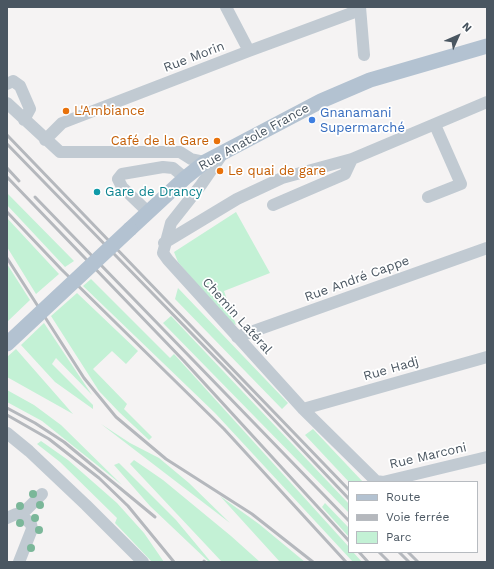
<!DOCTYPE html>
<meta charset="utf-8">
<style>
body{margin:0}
#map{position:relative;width:494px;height:569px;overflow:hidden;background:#f5f3f3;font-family:"Work Sans",sans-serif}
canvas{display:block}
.frame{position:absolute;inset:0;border:8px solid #4a5661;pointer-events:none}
.legend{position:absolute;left:348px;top:481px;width:130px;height:72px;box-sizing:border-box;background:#fff;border:1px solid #b7bbc0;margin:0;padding:5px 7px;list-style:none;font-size:12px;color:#4a5661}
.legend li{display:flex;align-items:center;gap:8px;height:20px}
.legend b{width:20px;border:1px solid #b7bbc0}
.north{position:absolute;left:438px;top:16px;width:40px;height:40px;-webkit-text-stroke:3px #fff;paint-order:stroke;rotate:45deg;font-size:11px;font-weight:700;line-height:16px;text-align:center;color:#4a5661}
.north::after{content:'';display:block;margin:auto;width:14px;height:18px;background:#4a5661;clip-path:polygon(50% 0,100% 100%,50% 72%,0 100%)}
</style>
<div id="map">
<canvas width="494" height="569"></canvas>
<div class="frame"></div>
<ul class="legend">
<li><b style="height:5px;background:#b3c2d1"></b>Route</li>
<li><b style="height:5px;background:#b5b8bd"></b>Voie ferrée</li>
<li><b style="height:11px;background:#c3f1d5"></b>Parc</li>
</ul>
<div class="north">N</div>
</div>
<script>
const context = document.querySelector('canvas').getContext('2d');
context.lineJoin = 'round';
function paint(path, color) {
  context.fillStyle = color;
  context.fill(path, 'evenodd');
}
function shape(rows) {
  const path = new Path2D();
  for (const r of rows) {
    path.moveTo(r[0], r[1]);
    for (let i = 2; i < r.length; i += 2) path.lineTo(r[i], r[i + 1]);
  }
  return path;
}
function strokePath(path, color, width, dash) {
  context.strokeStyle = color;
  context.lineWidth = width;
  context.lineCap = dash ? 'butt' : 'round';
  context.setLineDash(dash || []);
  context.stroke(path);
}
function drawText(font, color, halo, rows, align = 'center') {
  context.font = font + ' "Work Sans",sans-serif';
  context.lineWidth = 3.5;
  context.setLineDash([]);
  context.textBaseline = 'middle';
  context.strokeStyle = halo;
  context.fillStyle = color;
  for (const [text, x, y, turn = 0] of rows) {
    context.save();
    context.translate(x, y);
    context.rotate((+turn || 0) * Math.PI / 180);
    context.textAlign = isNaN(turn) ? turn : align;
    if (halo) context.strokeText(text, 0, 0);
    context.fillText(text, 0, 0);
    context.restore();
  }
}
const green = shape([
 [7,193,74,261,65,267,7,205],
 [236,212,270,273,224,291,236,325,229,322,178,262,174,252],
 [7,218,59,274,36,294,7,247],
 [7,264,30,300,7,322],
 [91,279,170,358,174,354,349,547,349,552,353,552,362,562,353,562,215,413,83,286],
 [178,288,288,403,282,409,175,299],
 [77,293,138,351,126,364,112,351,93,369,127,404,124,409,152,437,149,440,119,412,99,391,51,316],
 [171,316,349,504,349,513,163,323],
 [44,323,92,395,56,358,52,364,93,405,93,409,55,382,21,345],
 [16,349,73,414,7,377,7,357],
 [7,390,34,405,61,425,122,485,42,421,7,402],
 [101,424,130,443,159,458,189,483,230,523],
 [313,429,363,482,349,482,305,435],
 [41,441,68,460,117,503,144,533,164,562,152,562,115,523,117,518,60,462,37,444],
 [134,460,163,480,231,536,260,562,222,562,130,464],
 [119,463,176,520,211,562,209,562,150,506,114,465],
 [220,496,259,524,305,562,280,562],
 [325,503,349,528,349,537,322,507]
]);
const minor = shape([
 [226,7,249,51],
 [360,7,364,55],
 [7,84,13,81,20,86,30,109,24,120],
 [7,103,60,152,180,152,191,159,205,162],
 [45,140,62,123,249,51,360,10],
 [223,153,201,185,171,223,163,253,168,260,303,409,376,481,383,482,487,457],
 [428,197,461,184,435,125],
 [273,205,345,174,352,159],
 [148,212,122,187,118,179,122,174,163,167,173,168,185,178],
 [164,243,237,199,282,178,352,159,487,102],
 [237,337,487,248],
 [303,409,487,357],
 [7,433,29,451,86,505,143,562],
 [21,515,42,494],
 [7,518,16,514,21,515,31,524,32,529,19,562]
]);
const major = shape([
 [130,229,185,178,205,162,321,101,370,80,487,46]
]);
const rail = shape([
 [7,135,349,490],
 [7,144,229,372,349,499],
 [7,168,19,181],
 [7,177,184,361,349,541],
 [35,197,349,521],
 [7,212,61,269,224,429,346,562],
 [7,258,84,378,116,417,166,459,252,514,313,562],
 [7,408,35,423,64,442,155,517],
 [7,415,49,439,99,478,128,506,174,562],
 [359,552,368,562],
 [379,552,389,562],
 [399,552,409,562],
 [408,552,418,562],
 [204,561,205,562]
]);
const majorBridge = shape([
 [7,344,130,229]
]);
const trees = [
 [33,494],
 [40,505],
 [20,506],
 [35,518],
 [20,523],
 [39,530],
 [31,548]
];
const markers = [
 [66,111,4,"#e8710a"],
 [312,120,4,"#3f7fe0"],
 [217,141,4,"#e8710a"],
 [220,171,4,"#e8710a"],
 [97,192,4,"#0f9aa8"]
];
const streetNames = [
 ["Rue Morin",194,57,-21],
 ["Rue Anatole France",254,137,-29],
 ["Rue André Cappe",357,279,-20],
 ["Chemin Latéral",237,316,48],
 ["Rue Hadj",391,369,-16],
 ["Rue Marconi",428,456,-13]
];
const foodNames = [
 ["L'Ambiance",74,111],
 ["Café de la Gare",209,141,"right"],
 ["Le quai de gare",228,171]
];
const shopNames = [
 ["Gnanamani",320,113],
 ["Supermarché",320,128]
];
const cultureNames = [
 ["Gare de Drancy",105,192]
];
paint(green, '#c3f1d5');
strokePath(minor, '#c1cad2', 12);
strokePath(major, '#b3c2d1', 15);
strokePath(rail, '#b5b8bd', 3);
strokePath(majorBridge, '#b3c2d1', 15);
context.fillStyle = '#7bb799';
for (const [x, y] of trees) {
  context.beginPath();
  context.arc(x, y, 4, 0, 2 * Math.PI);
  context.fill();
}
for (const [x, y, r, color] of markers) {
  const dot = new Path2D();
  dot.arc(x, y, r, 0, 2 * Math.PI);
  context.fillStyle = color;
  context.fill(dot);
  strokePath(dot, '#fff', 1.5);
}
drawText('13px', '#4a5661', '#fff', streetNames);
drawText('13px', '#c56008', '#fff', foodNames, 'left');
drawText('13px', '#366cbe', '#fff', shopNames, 'left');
drawText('13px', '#0d838f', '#fff', cultureNames, 'left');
</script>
